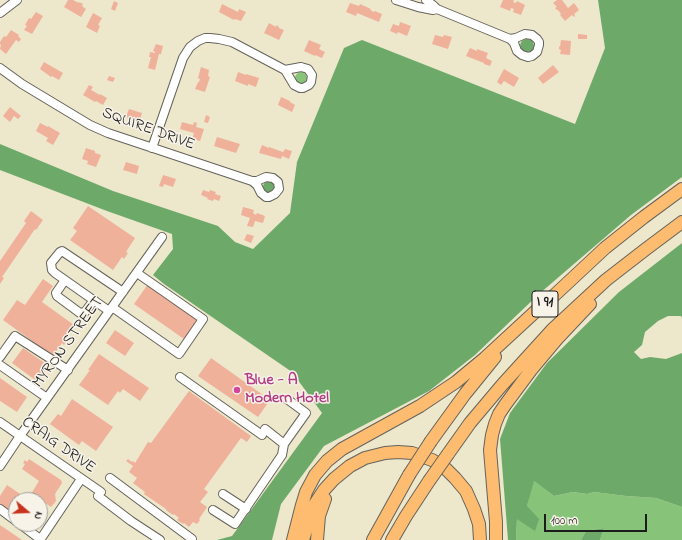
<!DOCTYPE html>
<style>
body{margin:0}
#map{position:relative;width:682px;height:540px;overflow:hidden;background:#ede7cc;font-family:"Indie Flower",sans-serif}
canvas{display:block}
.north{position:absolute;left:8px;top:492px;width:40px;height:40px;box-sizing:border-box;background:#f7f3e8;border:1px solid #9f9d96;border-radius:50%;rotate:109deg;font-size:11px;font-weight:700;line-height:16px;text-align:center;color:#1c1c1c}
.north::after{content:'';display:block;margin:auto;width:14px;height:18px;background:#c8321e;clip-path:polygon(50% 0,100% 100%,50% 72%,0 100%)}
.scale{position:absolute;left:544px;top:514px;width:103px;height:18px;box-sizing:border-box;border:2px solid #1c1c1c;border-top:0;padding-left:5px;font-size:12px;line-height:14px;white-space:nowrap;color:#1c1c1c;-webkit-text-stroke:3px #f7f3e8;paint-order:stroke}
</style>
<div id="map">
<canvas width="682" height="540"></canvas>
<div class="north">N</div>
<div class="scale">100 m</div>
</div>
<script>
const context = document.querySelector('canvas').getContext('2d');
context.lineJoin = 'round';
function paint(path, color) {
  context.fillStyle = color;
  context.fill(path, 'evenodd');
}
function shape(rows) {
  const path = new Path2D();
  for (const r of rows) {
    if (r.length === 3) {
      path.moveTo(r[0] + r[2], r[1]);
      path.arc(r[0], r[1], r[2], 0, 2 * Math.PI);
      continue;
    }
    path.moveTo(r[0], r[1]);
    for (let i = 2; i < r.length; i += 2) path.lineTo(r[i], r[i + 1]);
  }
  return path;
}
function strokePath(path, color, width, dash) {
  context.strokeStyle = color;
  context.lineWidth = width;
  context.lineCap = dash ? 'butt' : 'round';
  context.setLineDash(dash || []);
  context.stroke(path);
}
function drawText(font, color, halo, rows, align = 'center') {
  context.font = font + ' "Indie Flower",sans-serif';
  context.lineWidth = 3;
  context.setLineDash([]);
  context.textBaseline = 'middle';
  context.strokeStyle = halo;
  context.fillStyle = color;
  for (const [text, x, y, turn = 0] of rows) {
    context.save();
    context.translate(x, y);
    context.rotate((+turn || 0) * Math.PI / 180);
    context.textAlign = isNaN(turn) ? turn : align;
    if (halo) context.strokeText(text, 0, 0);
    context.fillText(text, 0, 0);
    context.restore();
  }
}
const green = shape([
 [301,78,6],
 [533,480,554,496,573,492,587,494,594,492,626,496,656,498,682,507,682,540,600,540,604,528,586,531,581,540,516,540,517,519,527,506]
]);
const forest = shape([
 [598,0,682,0,682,177,631,215,539,294,475,355,429,391,324,446,281,504,272,540,217,540,232,536,322,413,292,372,164,284,153,275,173,249,172,234,107,211,0,170,0,144,113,191,218,226,235,242,253,249,290,213,297,162,344,48,362,40,575,124,605,48],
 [527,46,7],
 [269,187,6],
 [682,243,682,318,681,316,668,316,658,321,645,332,642,345,634,352,641,359,650,357,666,359,682,353,682,507,656,498,626,496,594,492,587,494,573,492,554,496,534,481,527,506,539,519,535,531,517,519,516,540,508,540,500,439,510,413,547,363,619,292],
 [604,528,600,540,581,540,586,531]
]);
const building = shape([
 [68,0,73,0,79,3,79,2,83,4,82,6,86,9,81,17,64,7],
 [503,0,514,0,513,2,516,3,517,1,525,5,521,15,513,12,514,9,511,8,510,11,500,7],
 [557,0,562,0,568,8,574,3,579,10,574,14,575,16,574,17,572,15,565,21,560,15,561,14,558,10,557,10,555,8,557,7,553,3],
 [114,1,118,3,115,11,111,9],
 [350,3,359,6,360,4,371,9,370,10,374,12,375,11,382,14,379,22,357,13,356,16,346,12],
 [222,4,238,12,239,9,246,12,241,21,235,19,234,20,219,12],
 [36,12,43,16,32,34,24,30,27,26,25,25,29,18,31,19],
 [93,13,102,18,98,25,100,26,97,33,86,27],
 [400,22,411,26,407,36,398,32,397,34,390,31,393,24,399,26],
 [269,23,276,27,276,25,279,27,279,28,284,30,279,40,264,33],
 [11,30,19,35,18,36,21,39,19,42,16,40,6,54,0,49,1,45,0,44,0,42,4,36,6,37],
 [578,34,587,35,587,39,578,39],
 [435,35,443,37,444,35,452,37,448,49,432,44],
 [309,40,321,45,319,49,325,52,322,58,315,55,315,56,304,51],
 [561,40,571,41,570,55,560,54,561,50,559,49,559,46,560,47],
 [156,44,163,46,161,54,159,54,155,70,148,68,151,57,149,57,150,52,155,53,155,52,153,51],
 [470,48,477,51,477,49,488,53,486,58,492,61,490,66,484,64,484,63,466,56],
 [44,62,63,73,59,80,52,76,51,77,40,69],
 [553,65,559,72,543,84,538,78],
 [201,67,209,70,208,76,210,77,205,92,195,89,198,82,199,82,200,79,198,78],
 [504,69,519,78,514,87,504,81,501,85,497,82],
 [238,72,246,75,246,74,259,78,256,87,248,84,248,86,235,81],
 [109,76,115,78,113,82,107,80],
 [89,85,93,87,91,90,100,95,100,94,107,98,103,105,96,101,95,102,83,95],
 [281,97,290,101,290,102,295,105,292,112,278,105],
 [10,107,21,116,18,119,14,116,10,122,3,116],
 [129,109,142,113,139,123,132,120,132,119,126,117],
 [206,115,210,117,208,123,204,122],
 [182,122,193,125,194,122,197,123,196,127,204,129,200,141,192,139,194,133,180,129],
 [40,123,48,127,48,126,60,133,53,145,46,141,48,138,36,131],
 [217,137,240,144,236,153,214,146],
 [262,145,269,148,269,147,283,152,285,149,292,151,289,159,282,156,281,159,259,153],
 [86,148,95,151,95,153,101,155,96,167,87,164,88,161,82,159],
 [126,162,139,166,137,174,123,170],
 [163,175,176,179,173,187,164,184,163,187,159,186],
 [203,190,209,192,210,190,216,192,215,194,221,196,219,201,214,199,213,201,207,199,208,198,201,195],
 [88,206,135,238,126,252,128,253,124,259,122,257,113,270,70,240,77,231,73,228],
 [243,207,254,210,253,213,256,215,257,213,265,216,263,223,255,221,253,227,247,226,250,218,241,215],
 [31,211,43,220,36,230,35,229,2,277,4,278,0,284,0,261,26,223,24,221],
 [247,234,254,236,251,243,244,240],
 [43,279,53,286,42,302,74,325,65,338,68,339,64,345,62,343,53,356,3,320,17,300,25,305],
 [148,284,197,319,184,339,134,304],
 [115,330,134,343,125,356,106,343],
 [23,348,49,366,38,382,12,363],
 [99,354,149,388,140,401,123,389,120,393,118,391,108,405,79,385,90,370,88,370],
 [211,358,270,400,258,417,198,376],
 [0,378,27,397,17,412,0,401],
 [189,391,251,436,247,442,241,438,204,489,208,492,200,502,207,507,199,519,200,520,197,524,193,522,189,527,184,523,183,524,177,520,179,518,174,514,173,515,166,510,166,509,144,494,145,492,133,483,137,478,129,472,133,466,126,461,128,459,132,462,133,461,135,463,148,442,151,443],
 [72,399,113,427,96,451,82,441,79,445,50,424,58,414,61,416],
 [29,459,61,480,62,483,55,494,56,501,51,507,31,494,39,481,22,469,25,464,23,463,25,460,27,462],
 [7,485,29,500,16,500,16,517,0,506,0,496],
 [0,525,22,540,0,540]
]);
const minor = shape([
 [396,0,418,7,433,10,437,9,510,39],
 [426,0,434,6,437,9],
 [0,13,17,0],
 [525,34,532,35,537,39,539,42,539,45,537,52,532,56,528,57,522,55,517,51,514,43,510,39,516,38,525,34],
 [301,67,308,69,312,75,311,82,309,85,303,88,300,88,294,85,285,70,301,67],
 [0,68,22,84,90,125,108,133,252,181,257,185,261,193,266,197,269,197,275,194,279,189,278,182,273,178,266,177,257,181,252,181],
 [152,148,183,58,190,47,198,41,205,38,210,38,219,39,232,42,285,70],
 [65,280,56,293,57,296,80,313,85,312,94,300],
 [112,307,179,354,203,319,137,273],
 [109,311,55,273,52,270,51,263,60,252,62,251,123,292],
 [0,357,15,336,68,370],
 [0,365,47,398],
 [180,377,262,435],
 [0,422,101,492],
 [265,429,284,444,306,413,287,399],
 [0,466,20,436,162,237],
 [110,478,192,539],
 [223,494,246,509],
 [98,496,131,521,160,540],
 [0,509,16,521],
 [213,510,235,524,282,455,284,444],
 [20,524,40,539],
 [40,540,81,479]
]);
const highway = shape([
 [545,304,605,248,644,217,682,189],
 [431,441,465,394,495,357],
 [448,454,470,423,502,385,552,330,606,280,646,249,682,222],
 [293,540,302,505,306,492,315,475,327,461,342,449,420,406,456,382,485,358,549,299],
 [303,540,313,507,324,490,334,479,350,466,365,458,385,453,398,452,412,453,432,460,444,467,455,478,466,491,474,509,479,524,480,540],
 [317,540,319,516,325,499],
 [373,540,409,475],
 [392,540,406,516,429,481],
 [496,540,496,522,490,450,492,435,495,424,499,414,505,405,531,370,557,339,590,304]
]);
const highwayBridge = shape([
 [409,475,431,441],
 [429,481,448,454]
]);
const markers = [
 [237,390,4,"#d1479c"]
];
const shields = [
 [545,304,26]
];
const shieldNames = [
 ["I 91",545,304]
];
const streetNames = [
 ["SQUIRE DRIVE",148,130,20],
 ["MYRON STREET",69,343,-54],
 ["CRAIG DRIVE",58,446,35]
];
const hotelNames = [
 ["Blue - A",245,381],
 ["Modern Hotel",245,399]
];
paint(green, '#87c47a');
paint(forest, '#6daa6a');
paint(building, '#f0b19b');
strokePath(minor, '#65635a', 10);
strokePath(highway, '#65635a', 14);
strokePath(minor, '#fff', 8);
strokePath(highway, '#fdbc70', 12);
strokePath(highwayBridge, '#65635a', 14, []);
strokePath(highwayBridge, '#fdbc70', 12);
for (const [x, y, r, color] of markers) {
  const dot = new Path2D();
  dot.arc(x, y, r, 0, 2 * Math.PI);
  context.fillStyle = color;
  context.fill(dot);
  strokePath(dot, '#f7f3e8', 1.5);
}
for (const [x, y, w] of shields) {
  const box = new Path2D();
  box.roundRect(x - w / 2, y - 13, w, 26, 3);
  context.fillStyle = '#f7f3e8';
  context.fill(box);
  strokePath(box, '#1c1c1c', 1);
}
drawText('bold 15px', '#1c1c1c', null, shieldNames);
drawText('16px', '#1c1c1c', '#f7f3e8', streetNames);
drawText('bold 16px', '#b23c85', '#f7f3e8', hotelNames, 'left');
</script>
